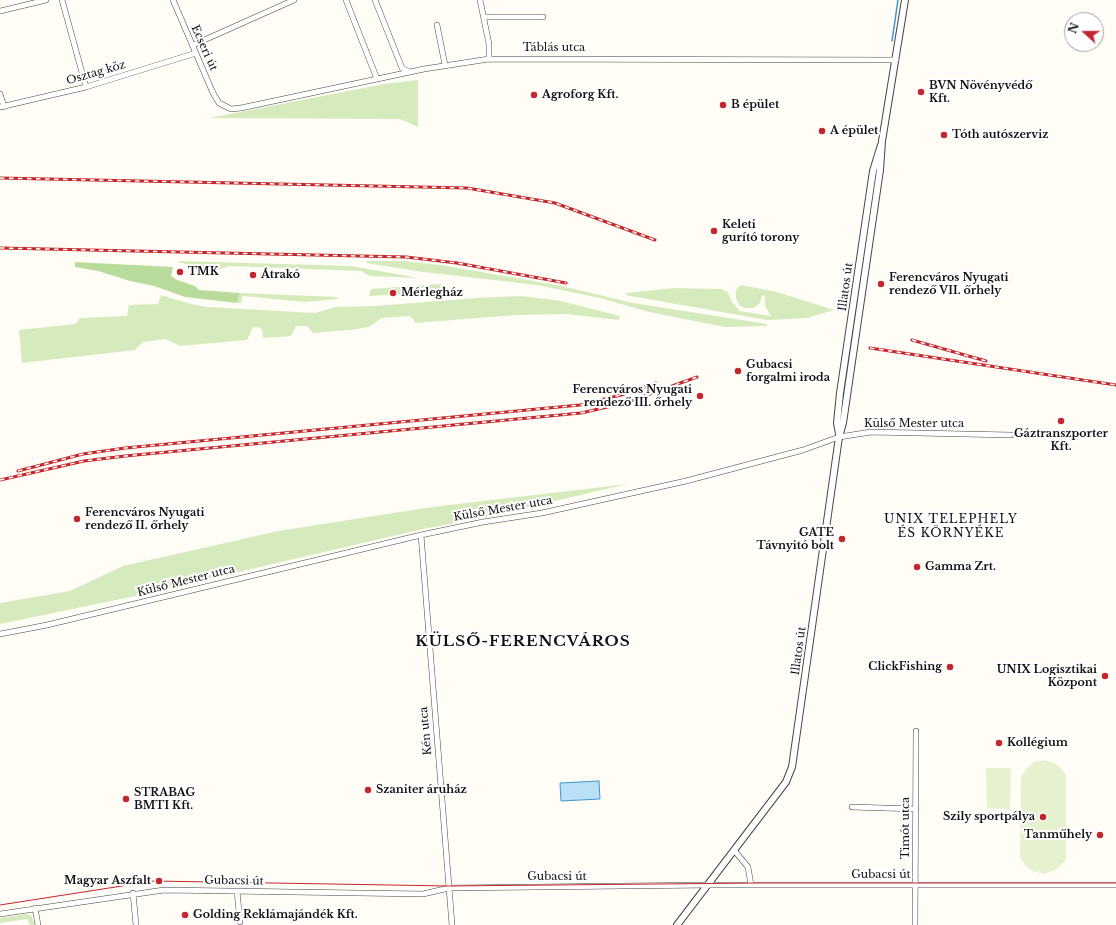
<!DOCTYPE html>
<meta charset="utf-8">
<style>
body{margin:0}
#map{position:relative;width:1116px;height:925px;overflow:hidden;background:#fffdf5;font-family:"Libre Baskerville",serif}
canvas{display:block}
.north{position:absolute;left:1064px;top:12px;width:40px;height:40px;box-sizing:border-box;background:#fff;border:1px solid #a0a0a0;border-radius:50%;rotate:291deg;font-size:11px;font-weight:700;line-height:16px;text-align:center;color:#111}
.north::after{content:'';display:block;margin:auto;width:14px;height:18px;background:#c4262e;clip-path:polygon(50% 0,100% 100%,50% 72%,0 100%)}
</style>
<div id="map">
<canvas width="1116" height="925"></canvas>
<div class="north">N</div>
</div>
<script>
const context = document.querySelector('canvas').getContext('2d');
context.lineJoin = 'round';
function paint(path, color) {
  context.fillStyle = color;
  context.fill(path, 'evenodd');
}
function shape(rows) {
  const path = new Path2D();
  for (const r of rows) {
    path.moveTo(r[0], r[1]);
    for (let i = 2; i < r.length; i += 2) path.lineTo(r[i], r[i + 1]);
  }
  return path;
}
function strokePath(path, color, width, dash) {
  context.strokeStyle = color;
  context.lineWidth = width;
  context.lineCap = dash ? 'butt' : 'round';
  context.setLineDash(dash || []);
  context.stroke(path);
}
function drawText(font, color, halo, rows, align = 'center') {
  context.font = font + ' "Libre Baskerville",serif';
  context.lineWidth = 4;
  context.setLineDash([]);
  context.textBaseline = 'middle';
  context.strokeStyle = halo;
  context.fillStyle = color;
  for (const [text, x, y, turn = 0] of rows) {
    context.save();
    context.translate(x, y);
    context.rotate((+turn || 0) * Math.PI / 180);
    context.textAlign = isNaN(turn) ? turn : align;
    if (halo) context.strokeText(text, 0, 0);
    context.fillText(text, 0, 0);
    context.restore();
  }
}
const green = shape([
 [418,80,418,127,400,119,210,118,384,84],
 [178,261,351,266,419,278,370,276,361,271,230,266,209,272,194,266,178,262],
 [367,261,403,261,441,265,562,286,633,303,767,324,767,326,725,327,649,312,600,298,537,285,423,272,366,263],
 [441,284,442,289,395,295,395,289,390,289,390,294,388,295,369,296,371,289],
 [742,285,777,292,834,310,807,318,767,320,625,295,627,293,674,288,721,289,728,292,732,302,740,311,771,316,765,306,765,296,762,295,760,303,754,308,745,308,740,306,736,299,736,291,739,286],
 [240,293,338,297,337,299,305,302,243,296,241,303,237,303],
 [161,295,191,304,208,307,315,313,335,307,375,306,476,298,522,296,561,301,620,316,619,320,566,314,516,315,415,323,413,319,409,316,382,318,369,327,349,330,313,333,307,326,296,326,291,336,263,338,262,330,259,327,253,327,247,340,180,346,165,339,143,342,135,350,22,363,19,330,75,324,80,318,127,316,129,305,158,304],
 [628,484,481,518,423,529,140,595,0,624,0,603,70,591,123,566,278,531,432,507],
 [26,914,31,915,35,925,30,925,27,919,0,923,0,918]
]);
const forest = shape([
 [75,262,173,267,171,276,177,280,195,286,199,290,240,293,237,303,185,297,154,286,130,281,98,271,75,267]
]);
const pitch = shape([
 [1045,760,1058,765,1066,775,1066,860,1057,869,1044,874,1032,871,1025,865,1020,857,1021,777,1026,769,1034,762],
 [986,768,1011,768,1010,809,987,808]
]);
const water = shape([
 [599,781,600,799,561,801,560,783,599,781]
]);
const stream = shape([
 [892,41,898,0]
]);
const minor = shape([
 [62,0,86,87],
 [173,0,213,93,219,103,231,109,241,108,424,69,489,59,896,60],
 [346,0,377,79],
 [375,0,402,68,409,72],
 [480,0,489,44,489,59],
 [0,11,46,0],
 [484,17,543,17],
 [437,25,445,65],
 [193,45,294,0],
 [0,94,4,107],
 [0,107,86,87,196,53],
 [421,535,452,925],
 [0,634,47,625,421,535,483,522,542,513,686,481,803,450,839,437,871,432,1011,435],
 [852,807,916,809],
 [734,850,748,867,751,885],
 [237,891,240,922],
 [133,893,136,925],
 [35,908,38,925],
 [0,914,164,890,423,894,449,888,708,885,1116,885],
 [915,925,916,731]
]);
const tertiary = shape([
 [839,434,837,423,840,393,873,171,881,145],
 [677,925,786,782,792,767,839,437,843,423,880,170,882,141,905,0]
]);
const tram = shape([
 [0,905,154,881,449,886,759,883,1116,883]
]);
const rail = shape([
 [0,178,467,188,555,203,655,240],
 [0,248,406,257,457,263,566,283],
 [912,340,986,361],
 [870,348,1116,385],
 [18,471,83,454,125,448,580,405,621,395,656,383],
 [0,480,84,461,125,456,581,413,625,403,697,377]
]);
const markers = [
 [921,92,4,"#c4262e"],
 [534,95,4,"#c4262e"],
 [723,105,4,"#c4262e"],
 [822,131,4,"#c4262e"],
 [944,135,4,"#c4262e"],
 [714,231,4,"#c4262e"],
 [180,272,4,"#c4262e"],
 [253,275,4,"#c4262e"],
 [881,284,4,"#c4262e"],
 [393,293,4,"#c4262e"],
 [738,371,4,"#c4262e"],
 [700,396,4,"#c4262e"],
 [1061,421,4,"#c4262e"],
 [77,519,4,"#c4262e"],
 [842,539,4,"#c4262e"],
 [917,567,4,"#c4262e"],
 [950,667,4,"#c4262e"],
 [1105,676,4,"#c4262e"],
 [999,743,4,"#c4262e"],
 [368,790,4,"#c4262e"],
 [126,799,4,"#c4262e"],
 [1043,817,4,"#c4262e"],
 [1100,835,4,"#c4262e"],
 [159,881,4,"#c4262e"],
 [185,915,4,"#c4262e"]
];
const streetNames = [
 ["Ecseri út",204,48,66],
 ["Táblás utca",554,48],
 ["Osztag köz",96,73,-16],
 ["Illatos út",846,287,-82],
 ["Külső Mester utca",914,424],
 ["Külső Mester utca",503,509,-10],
 ["Külső Mester utca",186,581,-14],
 ["Illatos út",799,651,-82],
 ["Kén utca",426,731,-95],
 ["Timót utca",906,828,-90],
 ["Gubacsi út",881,875],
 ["Gubacsi út",557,877],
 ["Gubacsi út",234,881,1]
];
const poiNames = [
 ["BVN Növényvédő",929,86],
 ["Kft.",929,99],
 ["Agroforg Kft.",542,95],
 ["B épület",731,105],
 ["A épület",830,131],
 ["Tóth autószerviz",952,135],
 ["Keleti",722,225],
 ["gurító torony",722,238],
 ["TMK",188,272],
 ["Átrakó",261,275],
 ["Ferencváros Nyugati",889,278],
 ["rendező VII. őrhely",889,291],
 ["Mérlegház",401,293],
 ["Gubacsi",746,365],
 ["forgalmi iroda",746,378],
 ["Ferencváros Nyugati",692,390,"right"],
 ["rendező III. őrhely",692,403,"right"],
 ["Gáztranszporter",1061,434,"center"],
 ["Kft.",1061,447,"center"],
 ["Ferencváros Nyugati",85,513],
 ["rendező II. őrhely",85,526],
 ["GATE",834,533,"right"],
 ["Távnyitó bolt",834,546,"right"],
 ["Gamma Zrt.",925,567],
 ["ClickFishing",942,667,"right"],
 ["UNIX Logisztikai",1097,670,"right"],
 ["Központ",1097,683,"right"],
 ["Kollégium",1007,743],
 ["Szaniter áruház",376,790],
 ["STRABAG",134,793],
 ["BMTI Kft.",134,806],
 ["Szily sportpálya",1035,817,"right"],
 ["Tanműhely",1092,835,"right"],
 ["Magyar Aszfalt",151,881,"right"],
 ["Golding Reklámajándék Kft.",193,915]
];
const neighbourhoodNames = [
 ["UNIX TELEPHELY",951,520],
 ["ÉS KÖRNYÉKE",951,534]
];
const districtNames = [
 ["KÜLSŐ-FERENCVÁROS",523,642]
];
paint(green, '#d5ebbd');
paint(forest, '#b9dc9c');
paint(pitch, '#e6f2cf');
paint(water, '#b9e0f7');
strokePath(water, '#3f96cf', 1);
strokePath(stream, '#3f96cf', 1.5);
strokePath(minor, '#444', 6);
strokePath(tertiary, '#444', 8);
strokePath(minor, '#fff', 5);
strokePath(tertiary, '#fff', 6);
strokePath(tram, '#c4262e', 1);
strokePath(rail, '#c4262e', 3);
strokePath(rail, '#fff', 1.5, [4.5]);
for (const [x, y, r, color] of markers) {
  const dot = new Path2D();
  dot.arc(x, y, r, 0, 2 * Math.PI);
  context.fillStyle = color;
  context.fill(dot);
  strokePath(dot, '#fff', 1.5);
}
drawText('11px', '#111', '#fff', streetNames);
drawText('bold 11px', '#111', '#fff', poiNames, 'left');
context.letterSpacing = '1px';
drawText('12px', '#111', '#fff', neighbourhoodNames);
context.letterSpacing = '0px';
context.letterSpacing = '1px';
drawText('bold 15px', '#111', '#fff', districtNames);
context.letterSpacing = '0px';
</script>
